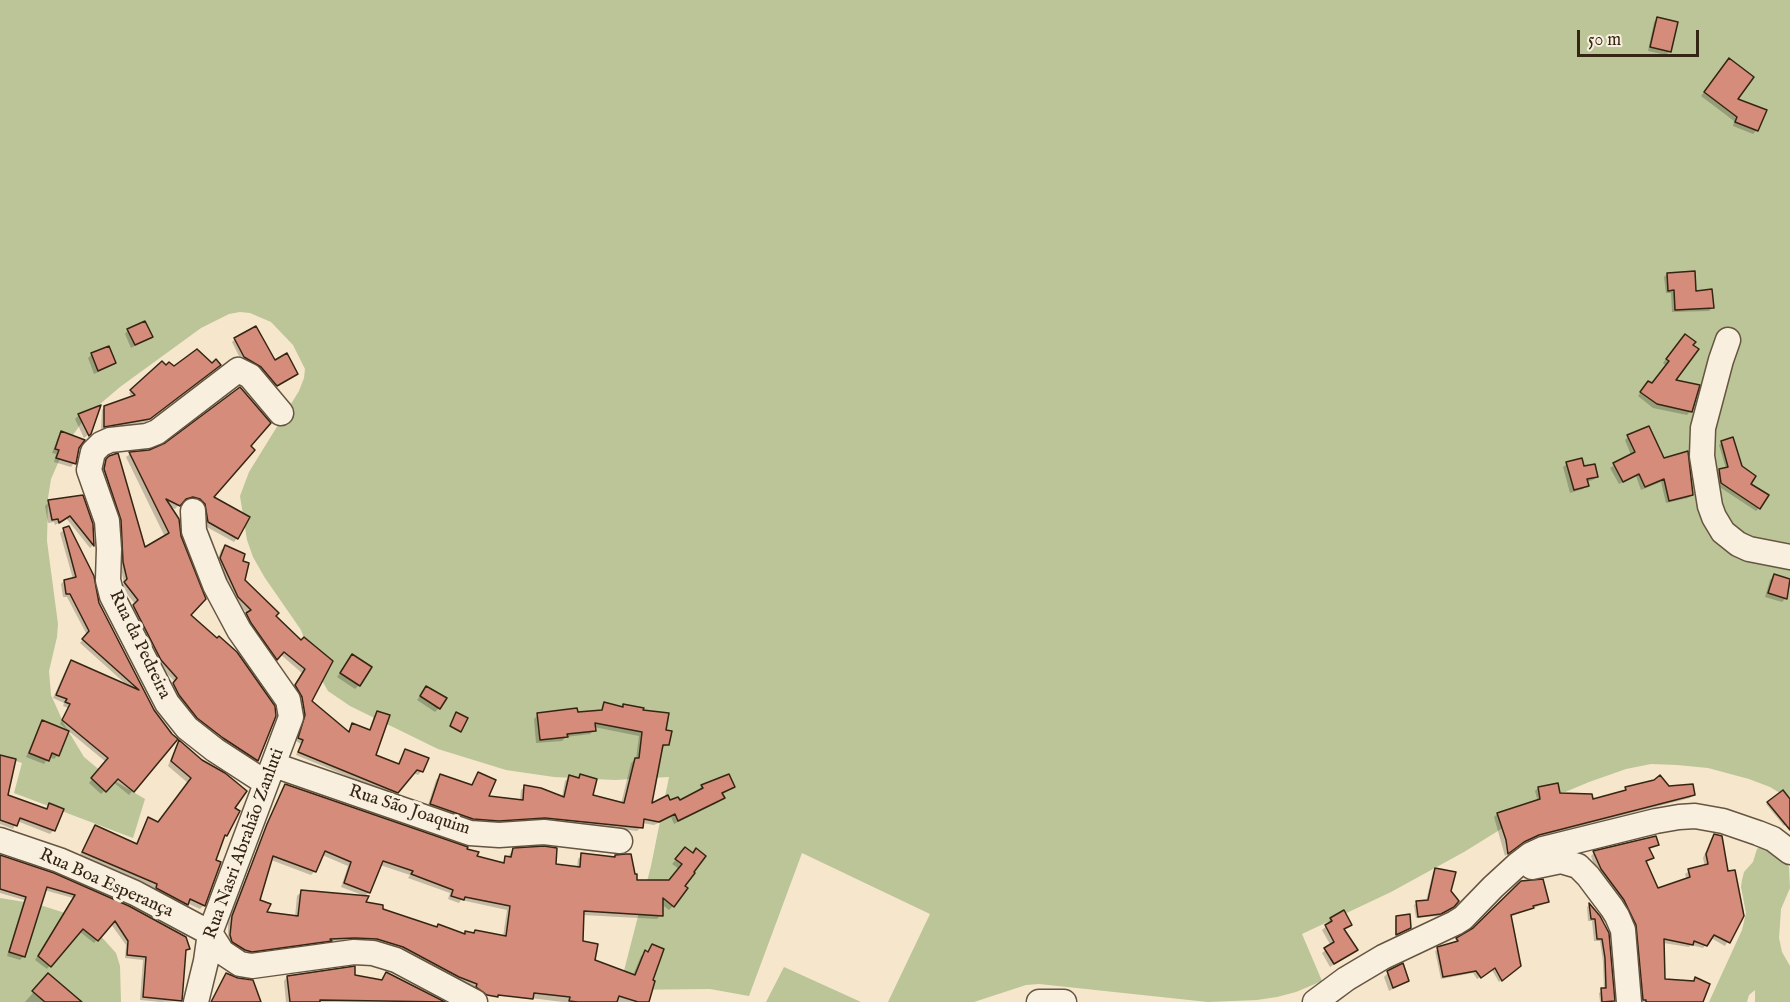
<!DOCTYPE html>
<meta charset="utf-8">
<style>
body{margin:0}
#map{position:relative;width:1790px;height:1002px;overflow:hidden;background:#f5e6cc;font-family:"IM FELL English",serif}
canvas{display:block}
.scale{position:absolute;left:1577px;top:30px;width:122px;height:27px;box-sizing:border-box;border:3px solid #352513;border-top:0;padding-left:8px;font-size:18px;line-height:21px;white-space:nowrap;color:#352513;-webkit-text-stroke:4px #f8efde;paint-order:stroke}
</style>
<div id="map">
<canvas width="1790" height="1002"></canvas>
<div class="scale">50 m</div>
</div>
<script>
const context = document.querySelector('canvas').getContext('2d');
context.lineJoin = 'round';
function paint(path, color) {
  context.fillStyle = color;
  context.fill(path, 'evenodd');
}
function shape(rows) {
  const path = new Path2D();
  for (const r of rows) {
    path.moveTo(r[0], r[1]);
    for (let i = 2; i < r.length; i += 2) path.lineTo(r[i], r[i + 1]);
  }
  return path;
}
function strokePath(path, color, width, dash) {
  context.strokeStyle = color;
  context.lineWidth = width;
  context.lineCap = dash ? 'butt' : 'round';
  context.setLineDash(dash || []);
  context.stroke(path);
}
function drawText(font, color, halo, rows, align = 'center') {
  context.font = font + ' "IM FELL English",serif';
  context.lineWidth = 6;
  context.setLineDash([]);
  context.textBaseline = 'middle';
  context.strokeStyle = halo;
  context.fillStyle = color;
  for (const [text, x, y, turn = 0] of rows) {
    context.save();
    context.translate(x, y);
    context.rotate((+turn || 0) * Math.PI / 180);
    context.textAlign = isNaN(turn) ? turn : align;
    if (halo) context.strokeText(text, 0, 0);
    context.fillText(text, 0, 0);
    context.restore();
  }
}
const green = shape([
 [0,0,1790,0,1790,799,1770,787,1749,779,1708,768,1677,765,1651,764,1626,769,1589,782,1551,798,1464,852,1391,892,1302,934,1322,981,1296,992,1277,997,1257,1000,1208,1002,1039,984,1026,985,974,1002,888,1002,930,914,802,853,749,996,710,989,619,990,651,866,669,777,615,780,554,777,506,770,438,749,350,706,328,691,317,672,301,630,265,578,253,557,247,540,240,496,249,472,299,391,304,378,305,369,293,345,271,322,250,313,240,312,229,314,201,328,120,387,87,415,66,445,51,479,48,498,47,541,58,624,57,637,49,671,51,695,64,724,84,757,108,777,145,799,133,838,14,793,22,763,0,756],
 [1761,846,1783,857,1789,867,1790,888,1781,909,1779,938,1782,952,1790,966,1790,1002,1755,1002,1755,990,1749,995,1747,1002,1709,1002,1742,930,1746,913,1741,887,1742,880,1744,872,1753,862,1757,849],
 [0,898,37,904,68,914,98,933,116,953,120,966,121,1002,0,1002],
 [784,967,861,1002,766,1002]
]);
const shadow = shape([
 [1658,18,1670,51,1666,55,1648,51,1654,22],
 [1726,64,1736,99,1757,130,1753,134,1733,126,1734,121,1701,96],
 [1667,274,1695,292,1712,308,1709,311,1672,312,1671,293,1666,293,1664,277],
 [128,330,151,337,131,348,125,334],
 [235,339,275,362,296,374,273,388,241,360,232,342],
 [1681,339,1674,380,1691,411,1687,415,1653,408,1638,396,1645,386,1651,385,1666,366,1663,363],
 [108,348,115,363,111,366,94,374,88,358,91,355],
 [162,363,166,367,173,368,216,368,146,422,101,429,102,410,105,407,132,398,129,393],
 [79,415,90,433,84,438,75,419],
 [61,433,78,448,74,463,71,467,54,462,56,454,52,453,58,437],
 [1628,437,1663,460,1692,495,1688,498,1666,503,1661,482,1641,490,1636,476,1619,484,1610,468,1631,455,1625,440],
 [1722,442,1749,485,1759,508,1756,511,1718,486,1716,473,1726,469,1719,445],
 [149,452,211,497,237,538,234,542,205,526,196,502,188,500,182,501,175,509,169,506,189,615,257,760,254,764,194,721,170,688,175,682,158,664,130,610,135,604,121,586,124,583,101,474,103,464,110,457,145,550,165,537,126,457,130,454],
 [1567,464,1583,468,1597,476,1593,480,1586,482,1587,485,1583,489,1570,493,1563,467],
 [49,502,91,524,93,545,90,548,66,518,55,525,54,522,48,523,45,506],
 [64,530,98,603,153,710,176,739,129,795,113,782,101,794,89,783,106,762,60,724,68,708,63,706,64,703,53,698,68,665,71,662,128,686,80,643,87,635,67,597,63,597,61,584,64,581,73,579,60,533],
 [225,547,241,561,243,580,301,642,304,639,310,701,347,733,352,725,369,731,374,716,378,713,374,756,397,765,405,750,422,771,418,775,413,773,393,795,296,755,301,744,296,741,302,719,292,689,302,673,280,654,273,662,243,617,247,613,235,601,217,562,221,550],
 [1774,576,1790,581,1786,598,1782,602,1765,597,1770,580],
 [352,656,359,685,355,689,337,677],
 [426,688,439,708,435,712,417,700],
 [605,704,621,708,624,705,665,732,667,745,661,748,650,805,679,802,699,792,698,790,702,786,733,787,721,795,723,798,719,802,674,824,671,817,654,825,642,823,641,827,637,831,614,828,612,829,468,822,427,808,436,780,440,776,470,786,478,773,487,797,520,801,521,790,525,786,562,797,565,781,569,777,577,779,580,776,591,796,621,804,631,763,636,759,639,736,594,727,594,730,590,734,566,737,562,741,536,743,534,719,538,715,600,712],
 [43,722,58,755,54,759,49,757,44,764,26,757,39,726],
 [180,742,233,808,226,835,222,839,204,905,200,909,187,903,182,908,153,892,154,888,79,857,91,831,95,827,135,845,145,823,148,819,158,824,188,783,168,766,176,746],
 [0,757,6,796,45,810,49,805,54,830,50,834,17,821,13,829,0,824],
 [286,786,466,850,475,858,502,864,513,850,555,866,577,868,578,859,582,855,635,881,669,882,679,869,672,864,682,853,692,854,673,906,669,910,661,904,661,915,657,919,582,915,582,942,593,961,633,975,641,956,647,953,652,945,651,981,647,1002,563,1002,474,991,473,988,369,942,328,943,247,955,228,944,228,921,282,790],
 [322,855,348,866,341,887,365,896,369,892,380,865,410,875,408,878,450,893,448,899,459,903,461,900,507,910,503,937,475,931,472,934,466,932,463,935,381,910,364,903,301,892,297,896,295,917,265,913,258,901,271,860,311,875,315,871],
 [1538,788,1592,801,1623,792,1626,789,1668,788,1693,795,1690,798,1535,838,1519,845,1505,856,1494,817,1497,814,1538,802,1535,791],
 [1783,792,1790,803,1790,821,1784,826,1766,804],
 [1714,835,1742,916,1725,946,1711,938,1703,948,1691,945,1689,947,1663,943,1663,981,1693,982,1695,979,1701,1002,1640,1002,1591,856,1594,853,1657,845,1648,850,1652,858,1645,863,1657,889,1687,880,1685,874,1689,871,1705,867,1703,858,1711,839],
 [0,857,189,949,185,952,181,1001,160,1002,140,1000,143,960,125,958,126,945,111,924,94,943,79,931,47,969,35,960,73,898,44,890,24,956,20,960,7,956,24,900,0,893],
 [1436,869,1450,892,1450,909,1438,916,1416,918,1414,905,1417,903,1426,901,1433,872],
 [1521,882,1547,901,1544,904,1510,917,1516,968,1499,982,1492,970,1477,979,1473,973,1441,979,1435,951,1454,942,1474,929],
 [1589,905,1599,917,1613,1000,1612,1002,1600,1002,1599,993,1604,990,1603,962,1600,941,1594,941,1592,921,1588,921,1587,907],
 [1397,917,1408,929,1395,935,1395,919],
 [1331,919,1350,925,1343,930,1352,953,1330,967,1322,953,1331,946,1322,930,1328,925,1327,923],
 [385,973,441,1002,286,1002,284,981,287,977,353,976,380,981],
 [1388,973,1407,981,1389,991,1384,977],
 [45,979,68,1002,25,1002]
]);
const building = shape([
 [1657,17,1678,22,1671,52,1650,47,1657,17],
 [1729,58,1754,77,1738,99,1767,110,1758,131,1735,122,1737,117,1704,92,1729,58],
 [1695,271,1696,291,1712,289,1714,308,1675,310,1674,290,1668,291,1667,273,1695,271],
 [145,321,153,337,135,345,127,329,145,321],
 [256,326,275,360,287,353,298,374,277,386,261,367,244,357,234,338,256,326],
 [1685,334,1696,342,1693,345,1699,349,1676,380,1700,385,1692,412,1657,404,1640,392,1648,381,1652,383,1669,361,1666,359,1685,334],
 [109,346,116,363,98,371,91,353,109,346],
 [197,349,212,363,216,359,221,365,150,419,104,427,104,406,135,395,130,390,162,361,166,365,169,362,174,366,197,349],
 [240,387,271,423,251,446,255,450,214,497,250,517,238,539,208,522,205,504,200,499,193,497,186,499,180,506,166,499,179,519,181,536,206,599,191,615,217,638,219,636,237,652,275,706,276,716,258,761,223,738,197,718,179,695,173,683,177,678,161,660,133,605,138,600,124,582,127,579,123,562,121,520,104,469,106,459,109,456,118,453,145,547,169,533,129,452,149,450,165,443,240,387],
 [101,405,91,434,89,436,78,414,101,405],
 [1649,426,1664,458,1688,451,1693,495,1669,501,1664,479,1645,487,1639,474,1623,482,1613,463,1635,452,1627,435,1649,426],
 [61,431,85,440,79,448,76,464,56,458,59,450,55,449,61,431],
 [1733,437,1742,466,1756,476,1751,484,1769,495,1760,509,1721,483,1719,469,1728,467,1721,441,1733,437],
 [1582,458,1584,466,1595,464,1598,477,1587,479,1589,486,1574,490,1566,462,1582,458],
 [83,495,93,524,94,546,70,516,59,523,58,519,52,520,48,500,83,495],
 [69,526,94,576,99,603,154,710,172,734,178,739,134,792,118,779,106,792,91,778,108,758,62,720,70,704,65,702,67,699,56,695,71,660,139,690,82,639,89,631,70,594,66,594,64,580,76,577,63,528,69,526],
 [225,545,245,554,243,561,249,563,245,580,279,613,276,616,301,640,304,637,333,661,312,701,349,732,352,723,370,730,377,711,390,715,376,755,399,764,405,749,429,758,423,772,417,770,398,793,298,752,303,740,298,738,305,715,302,697,295,685,305,669,284,652,277,660,251,623,246,613,251,610,238,597,220,558,225,545],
 [1774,574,1790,579,1787,599,1768,593,1774,574],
 [352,654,372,667,360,686,340,673,352,654],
 [426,686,447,698,440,709,420,696,426,686],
 [604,702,623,707,623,704,644,708,643,710,669,713,666,730,672,731,669,745,663,745,652,803,668,795,670,800,678,797,680,800,701,789,703,788,701,785,729,774,735,787,722,793,725,798,678,821,675,814,659,822,644,819,643,828,545,818,499,821,473,819,430,804,440,774,472,785,478,772,496,780,489,796,523,800,524,785,541,788,564,797,569,775,579,778,580,774,597,779,593,795,624,803,635,758,639,758,642,732,595,723,596,731,567,734,568,737,540,740,537,713,577,708,578,712,602,710,604,702],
 [456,712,468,718,461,732,450,726,456,712],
 [42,720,69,731,59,756,52,753,49,761,29,753,42,720],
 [179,740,202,760,225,773,247,791,235,808,240,811,227,836,225,835,216,860,221,862,205,906,190,899,188,905,156,888,157,884,82,852,95,825,137,844,148,817,158,822,191,778,171,761,179,740],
 [0,755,16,759,8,795,47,809,49,803,64,809,55,831,20,818,17,826,0,820,0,755],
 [1660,775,1669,786,1693,784,1695,795,1539,835,1524,842,1508,854,1506,840,1497,813,1540,799,1538,787,1558,783,1560,793,1592,794,1593,799,1626,790,1625,787,1654,780,1660,775],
 [285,784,468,847,467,849,479,852,477,856,504,863,505,856,511,857,513,848,544,846,557,848,556,864,580,867,581,853,615,857,615,855,626,854,631,854,635,874,637,874,637,880,669,880,682,864,675,859,685,847,693,853,696,848,706,856,694,872,695,873,685,886,688,888,674,907,663,898,663,916,584,911,583,941,598,944,595,960,635,975,645,950,648,952,652,944,664,949,653,980,655,981,649,1002,638,1002,619,996,617,1002,578,1002,569,1001,570,997,534,993,533,999,498,995,498,997,487,995,476,987,477,984,459,977,403,947,377,939,355,938,330,939,332,941,252,952,245,950,232,942,230,935,232,916,267,824,285,784],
 [325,851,351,862,344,883,370,893,383,861,413,871,411,874,453,890,451,896,464,900,465,897,510,906,506,936,475,930,474,933,465,931,465,934,438,924,437,927,383,909,383,905,366,902,369,896,301,890,298,916,267,912,271,904,260,900,273,856,316,872,325,851],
 [1783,790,1790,799,1790,830,1767,802,1783,790],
 [1714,834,1722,836,1728,871,1735,870,1744,916,1730,943,1714,935,1707,946,1694,941,1693,945,1664,939,1665,979,1694,981,1695,977,1710,984,1703,1002,1646,1002,1646,1000,1643,1000,1636,925,1624,900,1601,869,1593,851,1656,836,1659,845,1649,848,1654,858,1646,861,1658,888,1690,877,1688,869,1708,864,1706,854,1714,834],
 [0,855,54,873,129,906,186,937,190,949,186,950,182,1001,143,997,146,957,127,955,128,941,115,921,98,941,83,929,51,967,38,956,75,895,47,887,25,957,9,952,26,897,0,889,0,855],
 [1435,868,1456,872,1451,891,1459,901,1454,907,1441,914,1418,917,1416,901,1428,900,1435,868],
 [1543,879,1549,902,1533,906,1534,908,1511,915,1521,966,1502,981,1495,968,1481,978,1476,971,1443,977,1437,947,1458,941,1456,938,1473,928,1521,881,1543,879],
 [1589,903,1600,916,1609,933,1615,1001,1602,1002,1601,988,1606,988,1605,958,1602,939,1597,939,1595,919,1591,919,1589,903],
 [1344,910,1352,925,1344,929,1358,950,1334,964,1324,948,1334,942,1325,925,1332,921,1330,918,1344,910],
 [1410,914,1411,928,1396,935,1396,916,1410,914],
 [1403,963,1409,981,1393,988,1387,971,1403,963],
 [355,966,355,975,382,980,386,972,445,1002,320,1000,320,1002,290,1002,287,976,355,966],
 [48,973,82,1002,45,1002,32,991,48,973],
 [226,973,238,978,253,980,261,1002,211,1002,226,973]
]);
const minor = shape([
 [1728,340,1721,360,1703,428,1702,456,1710,506,1714,517,1723,532,1738,544,1749,549,1790,557],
 [193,511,194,531,215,585,239,630,288,700,291,717,210,933,206,961,196,1002],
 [274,765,470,833,499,835,544,832,620,841],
 [266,783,215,750,187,728,167,703,112,596,108,580,109,549,107,521,89,470,93,452,101,444,110,440,147,436,157,432,238,370,250,376,281,413],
 [0,840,59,860,135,893,210,933],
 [1532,867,1561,861,1578,866,1588,876,1612,908,1617,916,1623,930,1629,1002],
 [210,933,222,952,240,964,252,966,354,952,373,953,396,960,475,1002],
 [1039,1002,1064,1002],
 [1315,1002,1346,979,1383,957,1455,923,1463,918,1493,887,1517,865,1530,855,1543,849,1656,821,1679,817,1695,816,1723,821,1758,833,1773,839,1790,852]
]);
const streetNames = [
 ["Rua da Pedreira",139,645,64],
 ["Rua São Joaquim",409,811,18],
 ["Rua Nasri Abrahão Zanluti",245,844,-70],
 ["Rua Boa Esperança",106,884,24]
];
paint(green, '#bbc598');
paint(shadow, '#0003');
paint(building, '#d68c7b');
strokePath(building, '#352513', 1.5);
strokePath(minor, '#655541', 27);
strokePath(minor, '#f8efde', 24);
drawText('18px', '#352513', '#f8efde', streetNames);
</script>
